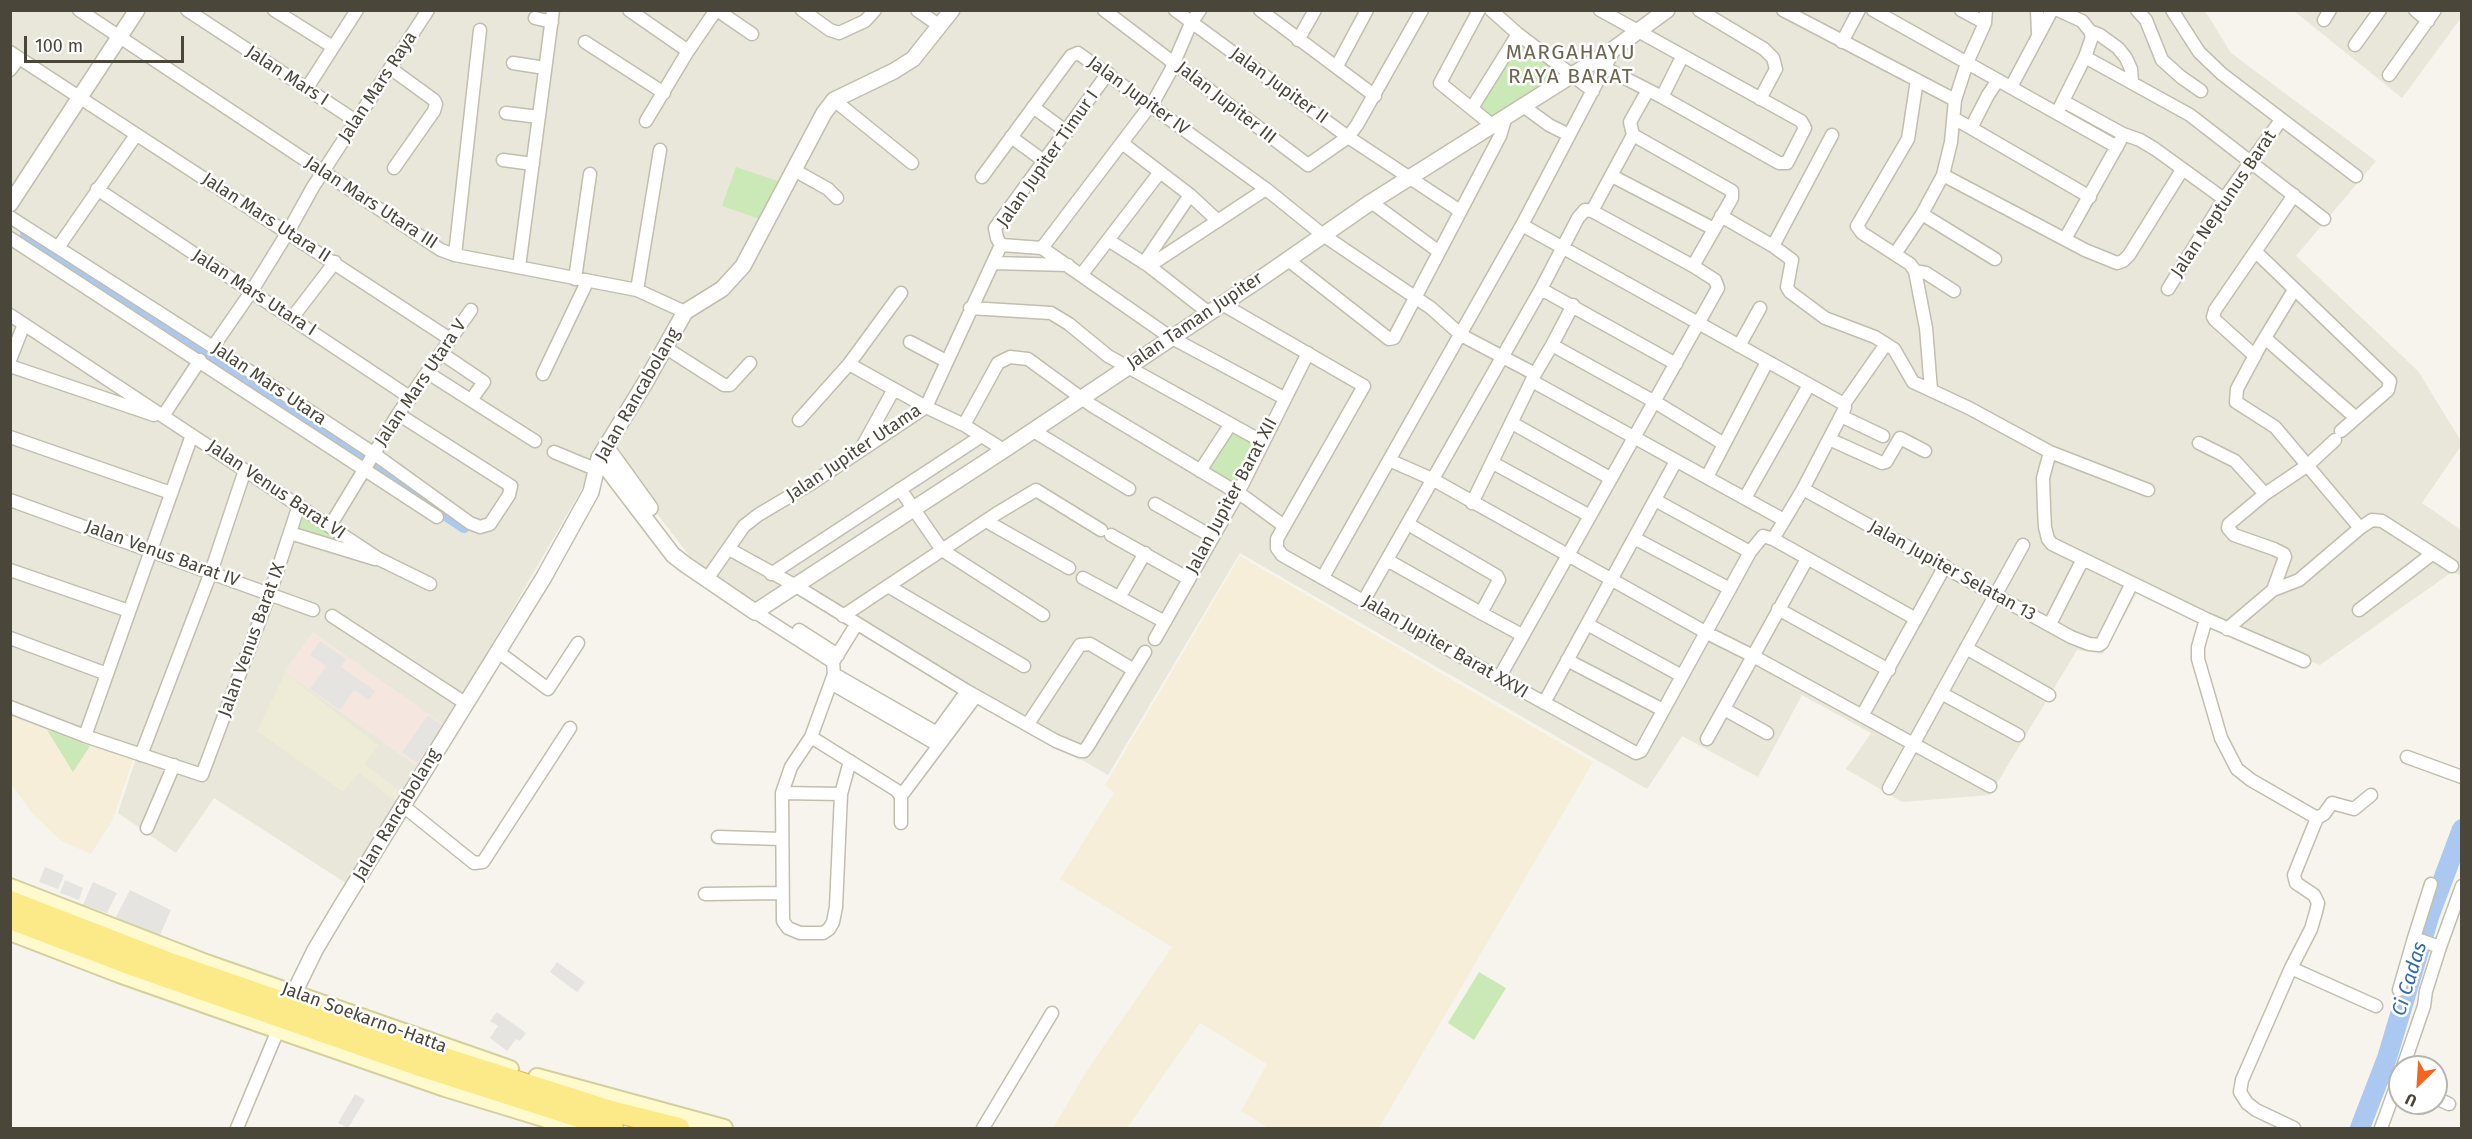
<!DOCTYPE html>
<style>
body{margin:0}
#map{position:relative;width:2472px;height:1139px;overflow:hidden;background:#f6f4ec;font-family:"Fira Sans",sans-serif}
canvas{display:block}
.frame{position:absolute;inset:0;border:12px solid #4a4639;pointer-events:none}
.north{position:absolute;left:2388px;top:1055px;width:60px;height:60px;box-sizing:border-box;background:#fff;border:2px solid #b7b5b0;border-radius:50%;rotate:205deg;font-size:16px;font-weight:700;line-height:24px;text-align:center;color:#4a4639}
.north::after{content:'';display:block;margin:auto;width:21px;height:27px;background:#f66422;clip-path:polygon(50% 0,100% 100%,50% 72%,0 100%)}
.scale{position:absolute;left:24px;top:36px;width:160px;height:27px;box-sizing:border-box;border:3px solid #4a4639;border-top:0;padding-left:8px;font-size:18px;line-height:21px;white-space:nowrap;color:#4a4639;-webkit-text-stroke:4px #fff;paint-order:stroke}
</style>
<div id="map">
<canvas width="2472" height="1139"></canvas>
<div class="frame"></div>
<div class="north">U</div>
<div class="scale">100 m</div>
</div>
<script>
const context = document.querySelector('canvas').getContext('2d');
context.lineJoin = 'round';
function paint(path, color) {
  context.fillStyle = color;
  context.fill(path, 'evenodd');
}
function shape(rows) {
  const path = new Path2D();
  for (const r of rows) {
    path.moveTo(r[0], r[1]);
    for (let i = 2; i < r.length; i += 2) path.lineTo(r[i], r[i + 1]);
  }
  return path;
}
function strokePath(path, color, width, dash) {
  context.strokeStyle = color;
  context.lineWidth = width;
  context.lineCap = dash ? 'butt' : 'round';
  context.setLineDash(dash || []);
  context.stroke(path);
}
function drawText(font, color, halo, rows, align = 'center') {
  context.font = font + ' "Fira Sans",sans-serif';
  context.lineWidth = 5;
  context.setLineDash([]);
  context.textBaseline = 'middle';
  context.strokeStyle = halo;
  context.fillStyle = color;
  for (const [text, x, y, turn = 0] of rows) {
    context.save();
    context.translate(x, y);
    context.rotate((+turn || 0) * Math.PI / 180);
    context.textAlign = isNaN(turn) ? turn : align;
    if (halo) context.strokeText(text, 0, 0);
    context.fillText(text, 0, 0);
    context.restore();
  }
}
const residential = shape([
 [2461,10,2461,18,2402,98,2294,11],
 [10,11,2205,11,2231,53,2376,161,2296,256,2418,371,2461,441,2461,446,2422,503,2461,530,2461,576,2452,572,2320,665,2140,588,2103,654,2077,650,1990,795,1902,802,1846,769,1871,733,1802,695,1758,777,1682,736,1647,789,1240,553,1108,775,789,590,762,607,707,579,606,447,352,887,214,798,176,853,118,813,137,755,11,706]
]);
const commercial = shape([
 [1240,556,1593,762,1379,1128,1269,1128,1241,1111,1267,1064,1200,1023,1127,1128,1053,1128,1086,1072,1172,947,1060,879,1114,793,1105,785],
 [11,712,134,757,112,821,91,854,61,841,32,813,11,784]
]);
const education = shape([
 [285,673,378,745,365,764,406,796,400,805,359,773,343,792,257,731]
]);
const medical = shape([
 [313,632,447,727,418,767,284,672]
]);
const green = shape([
 [1518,43,1551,66,1550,83,1493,120,1479,108],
 [736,167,781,182,763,220,722,206],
 [1231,428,1258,443,1237,486,1207,470],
 [301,509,366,555,293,532],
 [47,730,90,746,73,772],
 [1479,972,1506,988,1474,1040,1448,1023]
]);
const parking = shape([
 [320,641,346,659,341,667,375,691,369,700,354,690,340,710,310,689,326,666,310,655],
 [428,715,443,726,417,763,402,752],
 [45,867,64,875,58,889,39,882],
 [65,880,83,888,79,900,60,893],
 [93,882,117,893,107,913,83,905],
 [130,890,171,910,159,937,115,919],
 [557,962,585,982,577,992,550,972],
 [497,1012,526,1033,520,1041,516,1039,507,1051,490,1038,498,1026,490,1021],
 [355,1094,365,1100,348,1128,338,1123]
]);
const canal = shape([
 [26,234,464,527]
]);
const river = shape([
 [2360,1128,2387,1058,2430,914,2462,829]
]);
const minor = shape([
 [79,10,441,250,455,255,637,290,685,312],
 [187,10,356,121],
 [274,10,333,47],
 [629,10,688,51],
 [717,10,752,34],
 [802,10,830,30,839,33,865,21,875,10],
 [917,10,940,26],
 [1104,10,1308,165,1348,137,1357,125,1422,10],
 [1175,10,1348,137,1460,211],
 [1260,10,1375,96],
 [1479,10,1440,83,1492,125],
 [1491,10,1518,34],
 [1600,10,1801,121,1805,128,1787,163,1779,163,1662,97,1605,68],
 [1699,10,1764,49,1773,58,1776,69,1760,99],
 [1783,10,1955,100],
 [1873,10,2117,147],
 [1961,10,1985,23],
 [2037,10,2038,33],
 [2058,10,2082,21,2090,31,2100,35,2118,48,2126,58,2131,69,2132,82],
 [2137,10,2146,20,2162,60,2181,77,2201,91],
 [2172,10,2199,52,2222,74,2356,176],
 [2415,10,2428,21],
 [535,18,552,22],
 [2324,20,2330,10],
 [1298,40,1315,10],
 [585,42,664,93],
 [1842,42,1859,10],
 [2355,45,2380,10],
 [10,52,450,339],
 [2085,57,2190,115,2324,219],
 [513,63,545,68],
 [1337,66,1367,10],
 [390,68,434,100,436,104,434,111,394,168],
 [10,70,19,58],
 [2389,75,2435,10],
 [1917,80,1908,139,1857,226,1862,233,1910,264,1915,271,1926,328,1931,390],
 [2011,87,2052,10],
 [307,88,357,10],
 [1662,97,1682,57],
 [834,100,912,163],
 [2063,101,2123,134,2140,140,2155,149,2224,199],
 [1523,106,1549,125,1569,135],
 [1033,107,1067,132],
 [2060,107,2085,57,2092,37,2090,31],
 [1472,108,1518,34,1593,91],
 [506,113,539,117],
 [1955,119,1971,128,1988,95,1998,80],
 [646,121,688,51,716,10],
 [1971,128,2090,197],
 [1011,137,1044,161],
 [1122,143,1190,195,1218,221],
 [503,160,533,164],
 [794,170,828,189,837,198],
 [1943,175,2085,250,2117,263,2123,261,2129,255,2182,170],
 [1612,176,1714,229],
 [982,177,1071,56,1078,53,1266,189,1323,235,1431,308,1461,335,1535,374],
 [97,189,411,398],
 [1371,202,1438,251],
 [1592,211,1693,266],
 [1922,214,1995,259],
 [1721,216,1773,246,1832,135],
 [10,217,213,347,373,453,470,523,480,527,490,524,509,495,511,486,398,414],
 [1522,225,1844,404,1845,407,1843,412,1803,489,1773,539],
 [10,238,437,517],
 [2065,239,2120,141],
 [1108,240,1149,266,1209,313],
 [1001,245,1042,248,1170,337,1284,398],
 [1001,245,997,238,995,228,1108,73],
 [59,246,136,135],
 [1773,246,1792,260,1787,287,1790,292,1825,318,1875,337,1894,349,1913,382,1969,408,2050,452,2148,490],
 [1042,248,1155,99,1170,72,1191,23,1200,10],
 [2256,252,2390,381,2388,390,2341,431],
 [1895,254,1922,214,1943,175,1951,142,1955,100,1967,63,1985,23,1986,10],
 [455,255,480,30],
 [1287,259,1389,339,1394,338,1500,136,1506,116],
 [994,263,1068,265],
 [1144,263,1190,195],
 [1149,266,1266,189],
 [519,267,553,10],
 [1915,271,1926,273,1954,291],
 [1082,274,1160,172],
 [575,279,590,174],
 [1541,289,1676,364],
 [2168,289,2224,199,2281,120],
 [637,290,660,150],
 [2294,290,2260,346,2237,389,2236,402,2275,427,2360,528,2372,520,2382,521,2452,566],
 [1222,304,1364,386,1277,539,1277,548,1282,555,1499,678,1636,753,1641,751,1750,552,1763,536,1773,539,1916,619],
 [970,308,1051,313,1069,324,1108,356,1263,442],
 [10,315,379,559,430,584],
 [292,318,335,262],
 [2265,338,2356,418],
 [910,342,946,361],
 [1552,345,1573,305],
 [1739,346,1760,308],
 [213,347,251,292,288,232,313,187,428,10],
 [666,348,724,385,730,385,750,363],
 [441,353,484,382,471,400],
 [2255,356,2215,320,2213,317,2215,310,2294,195],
 [10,360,24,324],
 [849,364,926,407,964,425,1004,450],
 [10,366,154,415],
 [428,373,535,441],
 [543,374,587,282],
 [1532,381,1784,520],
 [1844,404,1886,344],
 [163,416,200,360],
 [1841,416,1883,436],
 [799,420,849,364,901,293],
 [1512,423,1610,478],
 [964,425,998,363,1010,357,1028,359,1091,405,1246,498,1284,526],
 [1032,430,1129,489],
 [10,437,171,493],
 [1829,439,1882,463,1886,462,1900,438,1925,451],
 [2199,443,2235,461,2265,494],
 [862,447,894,389],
 [554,452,595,469],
 [2050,452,2043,478,2044,508,2045,527,2048,539,2052,544,2206,619,2304,661],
 [1389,460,1432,479,1707,633,1753,656,1990,786],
 [1493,463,1590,516],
 [1200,471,1230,425],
 [1707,477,1767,362],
 [900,489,942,550,1043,615],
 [1803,489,2071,637,2089,644,2099,645,2102,643,2132,583],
 [1745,498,1809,385],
 [10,500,313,610],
 [1655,500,1750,552],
 [1472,503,1535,374,1552,345,1655,402,1724,444],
 [1155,504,1213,537],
 [986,521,1069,568],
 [330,526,398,414,471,310],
 [290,533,375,559],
 [1111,535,1189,579],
 [1634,538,1730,589],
 [729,549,796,586,967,691,1056,741,1080,751,1084,751,1088,746,1145,652],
 [1387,560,1481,613,1499,580,1497,576,1408,524],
 [10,570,129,611],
 [771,574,980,437],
 [1323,577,1522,225,1615,48],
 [1083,578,1165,622],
 [707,579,744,526,758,515,812,483,926,407,1001,245],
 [888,586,1024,666],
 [2273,590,2299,580,2360,528],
 [1120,596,1145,553],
 [1364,600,1541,289,1578,218,1585,210,1592,211,1633,135],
 [1778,609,1889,670],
 [2359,610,2432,554],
 [755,612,833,662],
 [1481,613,1522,635],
 [332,616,465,703],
 [843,616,996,514,1036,490,1101,530],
 [2206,619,2198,647,2198,659,2221,738,2237,769,2251,780,2317,818,2294,875,2296,883,2314,895,2318,903,2316,912,2311,929,2291,968,2242,1080,2240,1092,2247,1103,2256,1110,2294,1128],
 [1587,624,1682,676],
 [2050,624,2083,559],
 [2227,629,2273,590,2285,557,2284,554,2274,549,2234,535,2228,528,2229,524,2265,494,2308,465,2335,440],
 [799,630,838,655],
 [10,638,107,674],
 [1155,639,1238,493,1308,353],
 [1966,648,2049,695],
 [497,651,548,689,578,643],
 [1567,660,1663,710],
 [834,674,944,737],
 [1499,678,1718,288,1715,280,1693,266,1732,198,1732,191,1633,135,1630,122,1648,90],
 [831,683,938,745],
 [1941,693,2018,735],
 [1544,703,1676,461],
 [10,707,85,736,202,775,270,593,299,505],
 [1724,709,1767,733],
 [1862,716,1945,566],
 [1028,724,1080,645,1090,644,1134,670],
 [85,736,192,435],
 [811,737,896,790,901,796],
 [933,738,967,691],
 [1707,739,1807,559],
 [141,755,211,572,245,470],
 [2407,757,2462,777],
 [850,761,841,794,836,907,833,922,829,929,823,933,800,933,788,928,783,921,782,793,791,767,811,737,834,674,833,662,856,625],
 [1889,788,2023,545],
 [782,793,841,794],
 [402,805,474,863,483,862,570,728],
 [2317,818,2324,814,2332,803,2354,809,2371,795],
 [901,823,901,796,976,696],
 [147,828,174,765],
 [718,837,781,839],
 [705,894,781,893],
 [2414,938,2431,884],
 [2291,968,2376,1006],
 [2399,990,2414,938,2440,947],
 [2403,1067,2424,1006,2426,991,2440,947,2462,886],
 [2436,1098,2449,1104],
 [237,1128,278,1030],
 [983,1128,1052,1013],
 [2381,1128,2400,1076]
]);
const tertiary = shape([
 [10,204,137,10],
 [606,447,650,508],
 [599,458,673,555,686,565,755,612,1004,450,1260,279,1371,202,1615,48,1667,10],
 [294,993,315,950,343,903,544,577,591,492,599,458,645,383,685,312,722,289,743,266,824,113,834,100,894,71,913,59,952,10]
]);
const secondary = shape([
 [10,887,206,963,510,1069],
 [10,932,119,974,278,1030,445,1088,576,1128],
 [537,1077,724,1128]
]);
const trunk = shape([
 [10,901,173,964,432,1054,611,1111,679,1128],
 [10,919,126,963,423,1067,613,1128]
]);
const streetNames = [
 ["Jalan Mars I",287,76,33],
 ["Jalan Jupiter II",1279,86,36],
 ["Jalan Mars Raya",378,87,-57],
 ["Jalan Jupiter IV",1138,96,36],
 ["Jalan Jupiter III",1226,103,38],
 ["Jalan Jupiter Timur I",1048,159,-55],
 ["Jalan Mars Utara III",371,203,33],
 ["Jalan Neptunus Barat",2224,204,-56],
 ["Jalan Mars Utara II",266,218,33],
 ["Jalan Mars Utara I",254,293,33],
 ["Jalan Taman Jupiter",1195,321,-34],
 ["Jalan Mars Utara V",421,383,-56],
 ["Jalan Mars Utara",269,384,34],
 ["Jalan Rancabolang",638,395,-60],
 ["Jalan Jupiter Utama",854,453,-34],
 ["Jalan Venus Barat VI",276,490,34],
 ["Jalan Jupiter Barat XII",1232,496,-62],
 ["Jalan Venus Barat IV",162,554,20],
 ["Jalan Jupiter Selatan 13",1952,571,29],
 ["Jalan Venus Barat IX",252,640,-70],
 ["Jalan Jupiter Barat XXVI",1445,647,30],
 ["Jalan Rancabolang",397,815,-59],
 ["Jalan Soekarno-Hatta",364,1018,20]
];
const waterNames = [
 ["Ci Cadas",2410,979,-73]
];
const quarterNames = [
 ["MARGAHAYU",1571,53],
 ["RAYA BARAT",1571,77]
];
paint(residential, '#e9e7da');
paint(commercial, '#f6eed9');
paint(education, '#eeebd6');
paint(medical, '#f5e7e0');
paint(green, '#cae9b6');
paint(parking, '#e5e4e0');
strokePath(canal, '#abc8f0', 12);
strokePath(river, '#abc8f0', 20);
strokePath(minor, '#c1beae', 15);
strokePath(tertiary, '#c1beae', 18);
strokePath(secondary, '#d4cf9c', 20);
strokePath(trunk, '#dcbc40', 22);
strokePath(minor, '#fff', 12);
strokePath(tertiary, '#fff', 15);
strokePath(secondary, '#feface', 16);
strokePath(trunk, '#fcea88', 20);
drawText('18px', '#4a4639', '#fff', streetNames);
drawText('italic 20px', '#3269b6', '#fff', waterNames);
context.letterSpacing = '1.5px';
drawText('21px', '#6d6651', '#fff', quarterNames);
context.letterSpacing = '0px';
</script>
